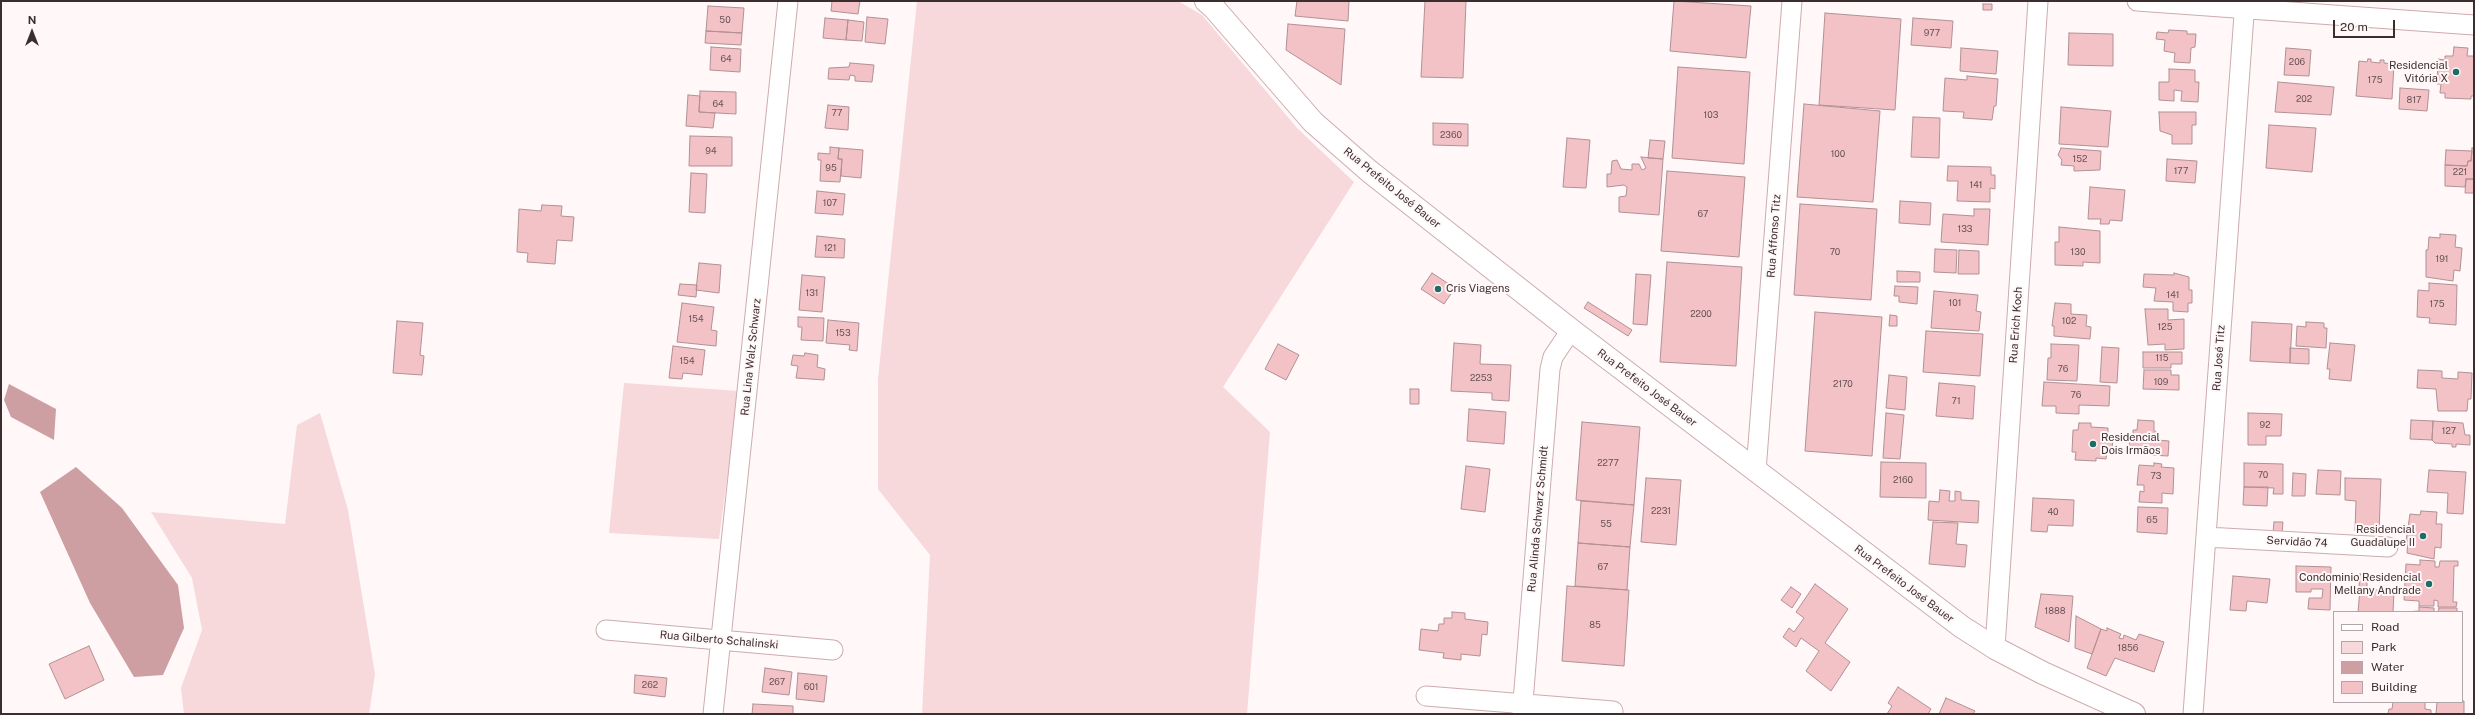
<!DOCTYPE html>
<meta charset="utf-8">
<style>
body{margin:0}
#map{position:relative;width:2475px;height:715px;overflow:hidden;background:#fff7f8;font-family:"Public Sans",sans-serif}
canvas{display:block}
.frame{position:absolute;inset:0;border:2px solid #3b2e2f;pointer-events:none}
.legend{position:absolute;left:2333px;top:611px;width:130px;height:92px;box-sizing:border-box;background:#fff7f8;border:1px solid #b1a7a8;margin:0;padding:5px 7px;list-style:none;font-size:12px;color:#3b2e2f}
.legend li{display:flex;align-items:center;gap:8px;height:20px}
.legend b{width:20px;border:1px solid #b1a7a8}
.north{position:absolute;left:12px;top:12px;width:40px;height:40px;-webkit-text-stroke:3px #fff7f8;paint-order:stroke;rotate:0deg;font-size:11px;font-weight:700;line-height:16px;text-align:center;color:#3b2e2f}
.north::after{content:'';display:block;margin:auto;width:14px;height:18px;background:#3b2e2f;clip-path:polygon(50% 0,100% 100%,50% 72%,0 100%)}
.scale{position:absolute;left:2333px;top:20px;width:62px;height:18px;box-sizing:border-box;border:2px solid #3b2e2f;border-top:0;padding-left:5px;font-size:12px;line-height:14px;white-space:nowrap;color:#3b2e2f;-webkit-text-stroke:3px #fff7f8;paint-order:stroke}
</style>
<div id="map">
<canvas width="2475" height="715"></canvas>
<div class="frame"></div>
<ul class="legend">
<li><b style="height:5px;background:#fff"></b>Road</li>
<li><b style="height:11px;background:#f7d8db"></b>Park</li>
<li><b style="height:11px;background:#cd9ea2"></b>Water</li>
<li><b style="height:11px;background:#f3c2c7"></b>Building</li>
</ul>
<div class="north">N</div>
<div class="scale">20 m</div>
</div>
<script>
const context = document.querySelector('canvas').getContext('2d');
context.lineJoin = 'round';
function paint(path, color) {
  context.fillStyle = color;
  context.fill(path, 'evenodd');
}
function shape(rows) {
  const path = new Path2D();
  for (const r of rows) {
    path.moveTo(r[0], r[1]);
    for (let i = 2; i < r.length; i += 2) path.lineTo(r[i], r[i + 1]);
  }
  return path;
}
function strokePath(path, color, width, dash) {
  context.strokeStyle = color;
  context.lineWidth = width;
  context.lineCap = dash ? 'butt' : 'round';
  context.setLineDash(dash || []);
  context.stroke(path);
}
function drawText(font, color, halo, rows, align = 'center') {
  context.font = font + ' "Public Sans",sans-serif';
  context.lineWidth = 4;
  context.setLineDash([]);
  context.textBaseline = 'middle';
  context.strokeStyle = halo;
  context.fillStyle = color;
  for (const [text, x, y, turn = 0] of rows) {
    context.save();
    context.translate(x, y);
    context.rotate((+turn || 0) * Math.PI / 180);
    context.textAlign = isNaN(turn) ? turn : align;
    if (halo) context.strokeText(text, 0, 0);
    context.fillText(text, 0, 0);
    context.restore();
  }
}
const green = shape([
 [917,1,1178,1,1202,15,1297,128,1354,182,1223,387,1270,432,1247,714,922,714,930,555,878,489,878,379],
 [624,383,739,391,719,539,609,533],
 [320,413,348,510,375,674,369,714,184,714,181,688,202,630,192,578,151,512,285,524,297,425]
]);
const water = shape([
 [9,384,56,409,54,440,11,417,4,400],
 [76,467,122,508,178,585,184,628,163,675,134,677,90,603,40,492]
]);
const building = shape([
 [832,1,860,1,858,14,831,11,832,1],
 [1297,1,1349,1,1348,21,1295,16,1297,1],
 [1425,1,1466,1,1463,78,1421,77,1425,1],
 [1674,1,1751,6,1746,58,1670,51,1674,1],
 [1983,4,1992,4,1992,10,1983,10,1983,4],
 [708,6,744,8,742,33,706,31,708,6],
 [1825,13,1901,19,1895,110,1819,105,1825,13],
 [867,17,888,19,885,44,865,42,867,17],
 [825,18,848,20,846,40,823,38,825,18],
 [1913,18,1953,21,1951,48,1911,45,1913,18],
 [848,20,864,22,862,41,846,40,848,20],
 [1288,24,1345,29,1341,85,1286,50,1288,24],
 [2169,30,2187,31,2187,34,2196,34,2195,47,2191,48,2190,63,2174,62,2175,53,2164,51,2165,40,2156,39,2157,32,2168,33,2169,30],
 [706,31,742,33,741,45,705,43,706,31],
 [2069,33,2113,34,2113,66,2068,65,2069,33],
 [711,47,741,49,740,72,710,70,711,47],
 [2454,47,2468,48,2467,56,2474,56,2474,96,2471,96,2471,99,2445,98,2445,93,2440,93,2441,84,2437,84,2438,59,2445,60,2445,56,2453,56,2454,47],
 [1961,48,1998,51,1996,74,1960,71,1961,48],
 [2286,48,2311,50,2309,76,2284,75,2286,48],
 [2368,59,2371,59,2371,62,2380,63,2380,60,2384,60,2384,63,2394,64,2392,99,2356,96,2359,61,2367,62,2368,59],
 [850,63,874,65,872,82,855,81,855,76,850,75,849,80,828,79,829,68,849,67,850,63],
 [1678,67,1750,72,1744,164,1672,158,1678,67],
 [2169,69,2195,70,2195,82,2199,82,2198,102,2181,101,2182,91,2174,90,2174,101,2159,100,2159,82,2169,82,2169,69],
 [1967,76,1998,79,1996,106,1994,106,1992,120,1963,118,1964,112,1943,111,1945,78,1967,80,1967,76],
 [2278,82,2334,87,2331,115,2275,112,2278,82],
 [2400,88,2429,90,2427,111,2399,109,2400,88],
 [700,91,736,92,736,114,699,112,700,91],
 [688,95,700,96,699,112,715,113,713,128,686,126,688,95],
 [1804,104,1880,111,1873,202,1797,197,1804,104],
 [828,105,849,107,848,130,825,128,828,105],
 [2061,107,2111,111,2108,147,2059,144,2061,107],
 [2159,112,2196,112,2196,125,2192,125,2192,144,2172,144,2172,135,2160,131,2159,112],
 [1913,117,1940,118,1939,158,1911,157,1913,117],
 [1433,123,1468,124,1468,146,1433,145,1433,123],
 [2269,125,2316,128,2312,172,2266,168,2269,125],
 [690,136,732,137,732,166,689,166,690,136],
 [1567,138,1590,140,1586,188,1563,187,1567,138],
 [1650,140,1665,141,1663,159,1648,158,1650,140],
 [830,147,839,148,838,159,842,159,840,182,820,181,821,160,818,160,818,153,830,154,830,147],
 [839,148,863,150,861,178,841,176,842,159,838,159,839,148],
 [2061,148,2101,151,2100,170,2074,171,2074,166,2061,165,2062,160,2058,155,2061,148],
 [2472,148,2474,148,2474,179,2466,179,2465,187,2445,186,2445,165,2467,166,2468,161,2471,161,2472,148],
 [2446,150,2472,151,2471,161,2468,161,2467,166,2445,165,2446,150],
 [1641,157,1663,159,1659,215,1619,212,1619,197,1626,196,1627,187,1624,185,1607,187,1607,174,1611,174,1612,161,1617,160,1621,169,1632,170,1632,164,1639,164,1642,170,1646,168,1641,157],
 [2167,159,2197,161,2195,183,2166,181,2167,159],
 [1948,166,1991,167,1991,175,1995,175,1995,189,1990,188,1990,202,1957,201,1958,181,1947,181,1948,166],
 [1667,171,1745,177,1739,257,1661,251,1667,171],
 [691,173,707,174,705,213,689,212,691,173],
 [2466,179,2474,179,2474,193,2465,193,2466,179],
 [2090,187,2125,190,2122,221,2110,220,2109,224,2100,224,2101,219,2088,219,2090,187],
 [817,191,845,194,843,215,815,213,817,191],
 [1900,201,1931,203,1930,225,1899,223,1900,201],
 [1800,204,1877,209,1871,300,1794,295,1800,204],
 [542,205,562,206,561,216,574,217,572,241,557,240,555,264,527,262,528,253,517,252,519,209,541,211,542,205],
 [1974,209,1990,209,1988,245,1941,242,1943,214,1974,216,1974,209],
 [2059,227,2100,231,2100,263,2083,262,2083,266,2055,265,2055,242,2059,242,2059,227],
 [2440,234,2456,235,2455,247,2462,248,2460,271,2454,270,2453,281,2426,277,2426,250,2428,250,2429,237,2440,238,2440,234],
 [817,236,845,239,844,258,815,257,817,236],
 [1935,249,1957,250,1956,273,1934,272,1935,249],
 [1959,250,1979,251,1979,274,1958,274,1959,250],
 [1667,262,1742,267,1736,366,1660,362,1667,262],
 [699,263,721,265,719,293,696,290,699,263],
 [1897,271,1920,272,1920,282,1897,282,1897,271],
 [1432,273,1455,288,1444,304,1421,289,1432,273],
 [2174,273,2189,277,2189,290,2192,290,2192,303,2188,303,2188,312,2173,311,2173,302,2154,301,2156,288,2143,287,2144,274,2174,275,2174,273],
 [1636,274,1651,275,1647,325,1633,324,1636,274],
 [802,275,825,277,822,312,799,310,802,275],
 [2429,283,2457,285,2456,325,2429,323,2430,318,2417,317,2418,290,2429,291,2429,283],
 [680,284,697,285,696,297,678,295,680,284],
 [1895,286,1918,287,1917,304,1899,302,1899,296,1894,296,1895,286],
 [1934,291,1978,295,1976,311,1981,312,1979,331,1931,328,1934,291],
 [1588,302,1632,330,1628,336,1584,308,1588,302],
 [682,303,714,307,711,330,717,331,716,346,677,342,682,303],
 [2055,303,2071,304,2071,314,2087,315,2086,326,2091,327,2090,339,2054,336,2054,326,2052,326,2055,303],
 [2145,309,2168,309,2168,320,2184,319,2184,349,2165,350,2165,344,2148,345,2145,309],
 [1815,312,1882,317,1872,456,1805,451,1815,312],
 [1890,315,1897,316,1897,326,1889,326,1890,315],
 [798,317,824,318,823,341,801,340,802,327,798,327,798,317],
 [828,320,859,323,857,351,849,350,850,345,826,343,828,320],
 [397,321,423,323,420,355,424,356,422,375,393,373,397,321],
 [2252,322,2292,324,2290,363,2250,361,2252,322],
 [2306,322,2324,323,2324,328,2327,328,2326,348,2296,346,2297,326,2306,327,2306,322],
 [1926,331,1983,334,1980,376,1923,372,1926,331],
 [1454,343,1481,345,1480,364,1511,365,1509,401,1492,400,1492,393,1451,391,1454,343],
 [2330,343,2355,345,2351,381,2329,379,2330,369,2327,369,2330,343],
 [1278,344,1299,355,1286,380,1265,369,1278,344],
 [2051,344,2079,345,2077,381,2047,380,2048,358,2051,358,2051,344],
 [673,346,705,350,702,375,683,373,682,379,669,378,673,346],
 [2102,347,2119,348,2117,383,2100,382,2102,347],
 [2290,348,2309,349,2309,364,2290,363,2290,348],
 [2143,352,2182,352,2182,364,2171,364,2171,368,2143,368,2143,352],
 [805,353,818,355,817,367,825,369,824,380,796,378,798,366,791,365,793,355,804,356,805,353],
 [2144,370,2171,370,2171,375,2179,375,2179,390,2143,389,2144,370],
 [2418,370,2442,371,2442,378,2458,379,2458,372,2472,373,2471,399,2468,399,2467,411,2438,411,2436,389,2417,388,2418,370],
 [1889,375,1907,377,1905,410,1886,408,1889,375],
 [2044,382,2110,386,2109,406,2079,405,2079,414,2056,413,2056,406,2042,406,2044,382],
 [1939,383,1975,386,1973,419,1936,416,1939,383],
 [1410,389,1419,389,1419,404,1410,404,1410,389],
 [1469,409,1506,412,1504,444,1467,441,1469,409],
 [1886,413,1904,415,1900,459,1883,458,1886,413],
 [2248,413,2282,414,2281,436,2266,436,2266,445,2248,445,2248,413],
 [2138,420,2154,421,2154,431,2158,432,2158,440,2169,441,2168,456,2151,455,2129,449,2130,435,2133,435,2133,430,2137,430,2138,420],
 [2411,420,2433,421,2432,440,2410,439,2411,420],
 [2433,421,2463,423,2465,435,2470,435,2470,445,2456,444,2456,447,2452,447,2452,444,2435,443,2432,440,2433,421],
 [1582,422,1640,427,1634,505,1576,500,1582,422],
 [2079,423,2091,423,2091,427,2108,428,2108,437,2113,437,2112,450,2107,450,2106,459,2096,458,2096,461,2075,460,2076,452,2072,452,2073,430,2078,430,2079,423],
 [1881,462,1926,463,1926,498,1880,497,1881,462],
 [2154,463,2162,464,2161,467,2174,468,2173,494,2162,493,2162,503,2139,502,2140,491,2144,492,2144,485,2137,485,2139,465,2154,466,2154,463],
 [2244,463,2283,464,2283,494,2273,494,2274,488,2244,487,2244,463],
 [1466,466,1490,469,1485,512,1461,509,1466,466],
 [2318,470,2341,471,2340,495,2316,494,2318,470],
 [2429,470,2466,472,2463,514,2447,513,2448,493,2427,492,2429,470],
 [2293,473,2306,474,2305,496,2292,496,2293,473],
 [1646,478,1681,480,1676,545,1641,542,1646,478],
 [2345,478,2381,479,2379,533,2355,531,2356,501,2345,500,2345,478],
 [2244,487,2268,487,2267,506,2243,505,2244,487],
 [1940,490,1950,491,1949,501,1955,501,1955,491,1961,492,1961,500,1979,501,1978,523,1928,520,1929,501,1939,502,1940,490],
 [2033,498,2074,500,2073,526,2048,525,2047,532,2031,531,2033,498],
 [1581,501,1634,505,1630,547,1578,543,1581,501],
 [2138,507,2168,508,2167,534,2137,532,2138,507],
 [2421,511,2437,512,2436,524,2442,524,2441,548,2435,547,2434,559,2407,553,2408,541,2406,541,2410,514,2420,515,2421,511],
 [1933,522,1958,523,1956,544,1967,545,1965,567,1929,564,1933,522],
 [2274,522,2283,522,2282,533,2273,533,2274,522],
 [1578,543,1630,547,1627,590,1575,586,1578,543],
 [2420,560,2435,561,2435,567,2439,567,2440,561,2458,561,2458,566,2454,566,2453,602,2457,602,2456,607,2438,607,2438,601,2434,600,2434,606,2419,606,2419,601,2404,600,2406,564,2420,565,2420,560],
 [2296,566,2331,567,2330,610,2308,609,2309,598,2322,598,2323,589,2311,589,2311,592,2296,592,2296,566],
 [2360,574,2367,575,2367,587,2359,587,2360,574],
 [2233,576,2270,579,2267,603,2247,601,2246,611,2230,610,2233,576],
 [1815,584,1848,609,1825,643,1850,662,1831,691,1806,671,1819,651,1801,638,1796,647,1783,637,1789,628,1794,632,1804,618,1796,612,1815,584],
 [1567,586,1629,590,1624,666,1562,661,1567,586],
 [1791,587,1801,594,1792,608,1781,600,1791,587],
 [2360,589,2394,591,2393,612,2358,612,2360,589],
 [2041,594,2073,596,2069,642,2035,627,2041,594],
 [2419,607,2434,608,2434,612,2405,612,2419,611,2419,607],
 [2439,608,2457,608,2457,612,2438,612,2439,608],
 [1452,612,1465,613,1465,619,1488,622,1487,635,1482,634,1480,656,1461,654,1461,660,1443,658,1444,653,1419,650,1421,629,1438,631,1439,624,1444,624,1444,618,1452,618,1452,612],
 [2076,616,2101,629,2092,654,2075,648,2076,616],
 [2107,628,2121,634,2119,638,2123,639,2124,635,2136,640,2139,634,2164,642,2154,672,2115,658,2106,676,2087,668,2101,629,2107,631,2107,628],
 [89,646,104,680,65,699,49,664,89,646],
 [765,668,792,672,789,695,762,692,765,668],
 [798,673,827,676,824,702,796,699,798,673],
 [635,675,667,678,665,697,634,693,635,675],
 [1898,687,1931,709,1928,714,1887,714,1892,706,1888,703,1898,687],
 [1946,698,1975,711,1973,714,1939,714,1946,698],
 [2462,701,2464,701,2464,714,2436,714,2437,702,2462,701],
 [2393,702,2425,702,2425,709,2431,710,2431,714,2388,714,2389,709,2392,709,2393,702],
 [753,704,793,706,793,714,752,714,753,704]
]);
const street = shape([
 [2137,1,2474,25],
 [1756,471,1792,1],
 [2206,537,2388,547],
 [606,630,833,650],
 [1995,648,2038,1],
 [1426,696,1613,711],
 [713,714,788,1],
 [1522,714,1550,369,1553,357,1571,330],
 [2193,714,2245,1]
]);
const secondary = shape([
 [1206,1,1214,8,1313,122,1369,171,1571,330,1962,627,1995,648,2043,673,2134,714]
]);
const markers = [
 [2456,72,4,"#1f6b68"],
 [1438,289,4,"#1f6b68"],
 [2093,444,4,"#1f6b68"],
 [2423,536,4,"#1f6b68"],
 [2429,584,4,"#1f6b68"]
];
const numberNames = [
 ["50",725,20],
 ["977",1932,33],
 ["64",726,59],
 ["206",2297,62],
 ["175",2375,80],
 ["202",2304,99],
 ["817",2414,100],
 ["64",718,104],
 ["77",837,113],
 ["103",1711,115],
 ["2360",1451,135],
 ["94",711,151],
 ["100",1838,154],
 ["152",2080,159],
 ["95",831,168],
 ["177",2181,171],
 ["221",2460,172],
 ["141",1976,185],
 ["107",830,203],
 ["67",1703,214],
 ["133",1965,229],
 ["121",830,248],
 ["70",1835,252],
 ["130",2078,252],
 ["191",2442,259],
 ["131",812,293],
 ["141",2173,295],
 ["101",1955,303],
 ["175",2437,304],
 ["2200",1701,314],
 ["154",696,319],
 ["102",2069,321],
 ["125",2165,327],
 ["153",843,333],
 ["115",2162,358],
 ["154",687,361],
 ["76",2063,369],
 ["2253",1481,378],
 ["109",2161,382],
 ["2170",1843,384],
 ["76",2076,395],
 ["71",1956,401],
 ["92",2265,425],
 ["127",2449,431],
 ["2277",1608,463],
 ["70",2263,475],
 ["73",2156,476],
 ["2160",1903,480],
 ["2231",1661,511],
 ["40",2053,512],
 ["65",2152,520],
 ["55",1606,524],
 ["67",1603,567],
 ["1888",2055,611],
 ["85",1595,625],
 ["1856",2128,648],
 ["267",777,682],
 ["262",650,685],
 ["601",811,687]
];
const poiNames = [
 ["Residencial",2448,66],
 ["Vitória X",2448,79],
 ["Cris Viagens",1446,289,"left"],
 ["Residencial",2101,438,"left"],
 ["Dois Irmãos",2101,451,"left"],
 ["Residencial",2415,530],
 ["Guadalupe II",2415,543],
 ["Condominio Residencial",2421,578],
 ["Mellany Andrade",2421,591]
];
const streetNames = [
 ["Rua Prefeito José Bauer",1392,188,39],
 ["Rua Affonso Titz",1774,236,-86],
 ["Rua Erich Koch",2016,325,-86],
 ["Rua Lina Walz Schwarz",751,357,-84],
 ["Rua José Titz",2219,358,-86],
 ["Rua Prefeito José Bauer",1647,388,37],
 ["Rua Alinda Schwarz Schmidt",1538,519,-85],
 ["Servidão 74",2297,542,3],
 ["Rua Prefeito José Bauer",1904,584,37],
 ["Rua Gilberto Schalinski",719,640,5]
];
paint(green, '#f7d8db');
paint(water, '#cd9ea2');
paint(building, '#f3c2c7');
strokePath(building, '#b29093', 1);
strokePath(street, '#cdabae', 21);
strokePath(secondary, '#cdabae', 24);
strokePath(street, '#fff', 19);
strokePath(secondary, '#fff', 22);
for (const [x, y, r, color] of markers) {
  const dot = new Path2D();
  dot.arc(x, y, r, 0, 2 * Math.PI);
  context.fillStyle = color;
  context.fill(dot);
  strokePath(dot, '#fff7f8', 1.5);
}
drawText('9px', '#695355', null, numberNames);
drawText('11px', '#3b2e2f', '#fff7f8', poiNames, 'right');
drawText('11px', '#3b2e2f', '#fff7f8', streetNames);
</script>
